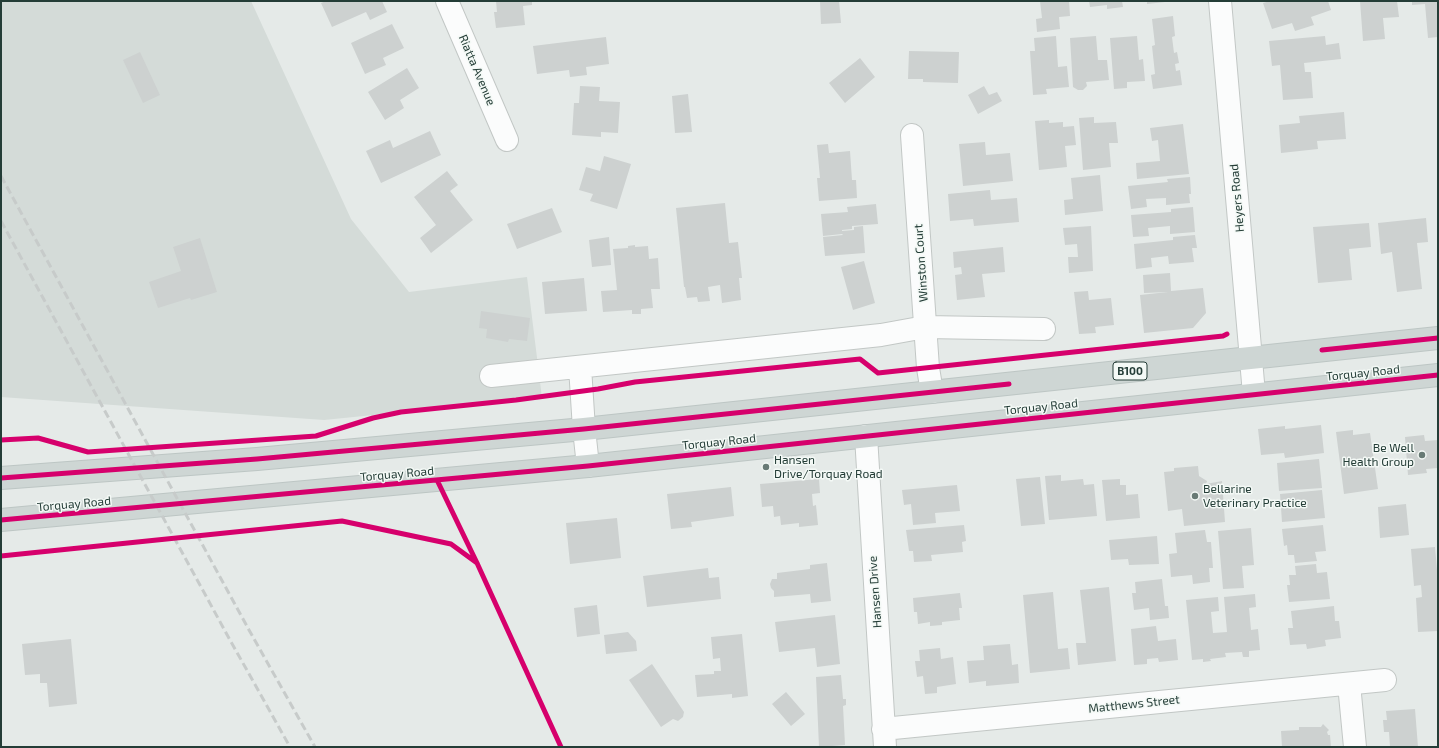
<!DOCTYPE html>
<style>
body{margin:0}
#map{position:relative;width:1439px;height:748px;overflow:hidden;background:#e5eae8;font-family:"Exo 2",sans-serif}
canvas{display:block}
.frame{position:absolute;inset:0;border:2px solid #243d37;pointer-events:none}
</style>
<div id="map">
<canvas width="1439" height="748"></canvas>
<div class="frame"></div>
</div>
<script>
const context = document.querySelector('canvas').getContext('2d');
context.lineJoin = 'round';
function paint(path, color) {
  context.fillStyle = color;
  context.fill(path, 'evenodd');
}
function shape(rows) {
  const path = new Path2D();
  for (const r of rows) {
    path.moveTo(r[0], r[1]);
    for (let i = 2; i < r.length; i += 2) path.lineTo(r[i], r[i + 1]);
  }
  return path;
}
function strokePath(path, color, width, dash) {
  context.strokeStyle = color;
  context.lineWidth = width;
  context.lineCap = dash ? 'butt' : 'round';
  context.setLineDash(dash || []);
  context.stroke(path);
}
function drawText(font, color, halo, rows, align = 'center') {
  context.font = font + ' "Exo 2",sans-serif';
  context.lineWidth = 3;
  context.setLineDash([]);
  context.textBaseline = 'middle';
  context.strokeStyle = halo;
  context.fillStyle = color;
  for (const [text, x, y, turn = 0] of rows) {
    context.save();
    context.translate(x, y);
    context.rotate((+turn || 0) * Math.PI / 180);
    context.textAlign = isNaN(turn) ? turn : align;
    if (halo) context.strokeText(text, 0, 0);
    context.fillText(text, 0, 0);
    context.restore();
  }
}
const built = shape([
 [1,1,251,1,351,219,409,292,527,277,542,398,324,420,1,397]
]);
const building = shape([
 [326,1,382,1,387,12,370,20,366,12,332,27,321,3],
 [496,1,532,1,532,5,523,6,525,25,496,28,494,12,497,12],
 [820,1,839,1,841,23,821,24],
 [1040,1,1069,1,1070,16,1059,17,1060,29,1037,32,1036,19,1042,18],
 [1089,1,1122,1,1123,7,1107,9,1107,5,1090,7],
 [1147,1,1165,1,1165,2,1147,4],
 [1270,1,1328,1,1331,10,1311,17,1314,25,1295,31,1292,23,1272,29,1263,3],
 [1360,1,1397,1,1399,17,1383,18,1385,39,1363,41],
 [1412,1,1438,1,1438,37,1428,38,1425,4,1412,5],
 [1173,16,1175,36,1172,37,1174,53,1177,52,1179,63,1175,64,1176,71,1180,70,1182,85,1153,89,1151,75,1155,74,1152,46,1155,45,1152,19],
 [392,24,404,48,383,58,386,65,365,74,351,43],
 [1056,36,1058,67,1067,66,1069,87,1046,89,1047,94,1033,95,1030,51,1035,51,1034,38],
 [1096,36,1098,60,1107,60,1109,80,1086,82,1087,86,1083,90,1078,90,1073,87,1070,38],
 [1137,36,1139,60,1143,59,1145,81,1127,82,1127,88,1114,89,1110,38],
 [1325,36,1326,45,1339,43,1341,59,1304,63,1305,72,1311,72,1313,98,1283,100,1280,65,1272,66,1269,41],
 [606,37,609,64,586,67,587,75,570,77,569,70,537,74,533,46],
 [909,51,959,52,958,83,923,82,923,79,908,79],
 [140,52,160,95,143,103,123,60],
 [860,58,875,77,845,103,829,83],
 [407,68,419,88,400,100,404,108,385,120,368,92],
 [580,86,600,87,599,101,620,102,618,133,601,132,601,137,572,135,574,103,579,103],
 [984,86,989,95,997,92,1002,101,978,114,968,95],
 [688,94,692,132,675,133,672,96],
 [1344,112,1346,139,1317,141,1318,149,1281,153,1279,125,1300,123,1299,116],
 [1094,117,1094,123,1116,122,1118,143,1109,143,1111,167,1083,170,1079,118],
 [1049,120,1049,123,1063,122,1063,127,1074,126,1076,145,1065,146,1067,167,1039,170,1035,121],
 [1183,124,1189,174,1137,179,1136,163,1160,161,1158,140,1152,141,1150,128],
 [430,131,441,155,381,183,366,151,390,140,393,148],
 [985,142,986,155,1010,153,1013,181,963,186,959,144],
 [828,144,829,153,850,151,852,180,856,180,857,198,819,201,817,178,820,178,817,145],
 [604,156,631,164,617,209,590,201,593,194,579,190,586,167,600,171],
 [447,171,458,185,450,191,473,220,431,253,420,238,436,225,414,197],
 [1100,175,1103,211,1065,215,1064,200,1073,199,1071,178],
 [1190,177,1191,194,1189,194,1190,203,1166,205,1166,198,1146,199,1147,207,1131,209,1128,186,1168,182,1167,179],
 [990,190,991,200,1017,198,1019,222,974,226,973,219,950,221,948,194],
 [725,203,729,243,738,242,742,278,739,278,741,300,722,303,720,285,708,287,710,301,698,302,697,297,687,298,685,287,684,287,676,208],
 [876,204,878,224,852,226,852,229,842,230,842,231,854,230,854,227,863,226,865,253,825,256,823,237,843,235,842,234,823,236,821,214,848,212,847,207],
 [1193,207,1195,232,1170,234,1170,226,1148,228,1149,236,1133,237,1131,215,1171,212,1171,209],
 [552,208,562,232,517,249,507,224],
 [1426,218,1428,242,1417,243,1422,289,1397,292,1392,252,1381,254,1378,223],
 [1369,223,1371,247,1349,249,1352,280,1318,283,1313,227],
 [1091,226,1093,271,1069,273,1068,257,1078,257,1077,244,1065,245,1063,228],
 [1195,235,1197,248,1192,248,1194,262,1169,264,1168,256,1151,258,1152,267,1136,269,1134,244,1173,240,1173,237],
 [609,237,611,265,592,267,589,240],
 [200,238,217,292,191,300,190,298,158,308,149,282,181,271,173,247],
 [635,245,635,247,648,246,649,259,658,258,660,289,651,289,653,308,641,309,641,314,632,314,632,310,603,312,601,291,617,290,613,249,628,248,628,246],
 [1003,247,1005,272,982,274,985,297,957,300,955,275,962,274,961,267,954,268,953,252],
 [864,261,875,303,853,310,841,267],
 [1170,273,1171,291,1203,288,1206,313,1193,328,1144,333,1140,295,1168,292,1144,293,1143,275],
 [584,278,587,311,545,314,542,282],
 [1088,291,1089,300,1111,298,1114,325,1095,327,1096,333,1079,334,1074,292],
 [481,311,530,318,527,341,509,339,508,342,486,338,487,329,479,328],
 [1321,425,1324,453,1285,458,1284,453,1261,455,1258,429,1285,426,1285,429],
 [1353,430,1353,435,1370,433,1378,489,1344,494,1336,432],
 [1424,435,1425,441,1438,440,1438,468,1426,469,1427,473,1408,475,1405,437],
 [1319,459,1322,488,1279,491,1277,463],
 [1198,466,1199,476,1207,481,1206,484,1222,481,1225,522,1184,526,1182,509,1168,511,1164,472,1174,471,1174,468],
 [1061,475,1061,481,1083,479,1084,485,1094,484,1097,516,1049,520,1045,476],
 [1040,477,1045,524,1021,526,1016,479],
 [819,479,820,493,812,494,813,506,816,505,818,525,799,527,799,523,781,525,780,516,774,517,773,506,762,507,760,484],
 [1120,479,1120,485,1126,485,1126,495,1138,494,1140,518,1106,521,1102,480],
 [957,485,960,511,935,513,936,523,913,525,911,504,904,505,902,490],
 [731,487,734,516,691,522,692,527,671,529,667,494],
 [1322,490,1325,518,1282,522,1280,494],
 [1406,504,1409,535,1380,538,1378,507],
 [617,518,621,558,570,564,566,523],
 [964,525,966,541,962,542,963,552,931,555,932,561,914,562,913,551,909,551,906,530],
 [1323,525,1326,551,1315,552,1317,561,1295,563,1294,555,1288,555,1287,545,1284,546,1282,529],
 [1251,528,1254,565,1242,566,1244,588,1223,589,1218,531],
 [1205,530,1207,542,1211,542,1213,568,1209,568,1210,582,1193,584,1192,575,1171,577,1169,554,1177,553,1175,533],
 [1157,536,1159,564,1129,565,1128,559,1111,560,1109,540],
 [1435,547,1438,581,1438,631,1418,632,1416,598,1422,597,1421,585,1414,586,1411,549],
 [827,563,831,601,811,603,810,594,774,597,774,591,771,588,770,584,772,579,777,579,777,573,810,569,810,565],
 [1316,564,1317,573,1327,572,1330,599,1289,602,1287,585,1290,585,1289,575,1296,575,1295,566],
 [708,568,709,578,719,577,721,599,647,607,643,576],
 [1162,579,1165,606,1168,606,1169,618,1150,620,1149,608,1134,610,1132,593,1136,593,1135,582],
 [1109,587,1116,661,1078,665,1076,643,1086,643,1080,590],
 [1053,592,1058,649,1068,648,1070,669,1030,673,1023,595],
 [960,593,962,608,959,608,960,620,942,622,942,625,930,626,930,622,918,624,917,612,914,612,913,598],
 [1255,594,1256,607,1249,608,1251,630,1258,629,1260,650,1249,651,1249,657,1243,657,1242,652,1225,653,1226,657,1210,659,1211,661,1203,662,1203,659,1192,660,1186,600,1218,597,1219,611,1211,612,1213,633,1227,632,1224,597],
 [597,605,600,634,577,637,574,608],
 [1334,606,1335,621,1339,621,1341,638,1325,640,1326,646,1307,649,1306,644,1290,645,1288,628,1293,628,1291,611],
 [835,615,840,664,817,667,815,648,779,652,775,622],
 [1156,626,1158,641,1176,639,1178,660,1159,662,1158,658,1147,659,1147,664,1134,665,1131,629],
 [628,632,636,641,637,651,606,654,604,635],
 [742,634,748,696,732,698,732,694,697,697,695,675,714,674,714,671,721,671,720,658,713,659,711,637],
 [71,639,77,704,49,707,47,683,40,683,40,674,25,675,22,644],
 [1010,644,1012,665,1018,664,1019,683,986,686,986,681,969,683,967,661,984,660,983,646],
 [940,648,941,659,953,657,956,684,937,687,937,693,925,694,923,676,917,677,915,661,920,661,919,650],
 [652,664,684,712,683,717,678,721,673,719,661,727,629,680],
 [841,675,843,699,846,699,846,705,843,706,845,745,819,747,816,677],
 [786,692,805,714,791,726,772,704],
 [1415,709,1418,747,1390,747,1389,732,1384,732,1383,720,1387,720,1386,711],
 [1323,724,1329,730,1327,732,1328,735,1330,735,1331,747,1282,747,1281,731,1299,730,1299,727,1321,727]
]);
const minor = shape([
 [447,1,507,140],
 [1220,1,1254,394],
 [912,135,928,368,932,392],
 [580,367,584,429,588,466],
 [491,376,881,335,925,327,1044,329],
 [866,436,885,747],
 [1349,684,1355,747],
 [883,729,1385,680]
]);
const major = shape([
 [1,478,257,459,584,429,1438,338],
 [1,520,588,466,1438,375]
]);
const rail = shape([
 [1,176,249,630,315,747],
 [1,221,230,640,290,747]
]);
const cycleway = shape([
 [1322,350,1438,338],
 [1,440,38,438,88,452,316,436,373,418,401,412,516,400,598,389,635,382,860,359,878,373,1223,336,1227,334],
 [1,478,257,459,584,429,1009,384],
 [437,480,477,563,561,747],
 [1,520,588,466,1438,375],
 [1,556,342,521,451,544,477,563]
]);
const markers = [
 [1422,455,4,"#687a75"],
 [766,467,4,"#687a75"],
 [1195,496,4,"#687a75"]
];
const shields = [
 [1130,371,34]
];
const shieldNames = [
 ["B100",1130,371]
];
const streetNames = [
 ["Riatta Avenue",477,70,67],
 ["Heyers Road",1237,198,-95],
 ["Winston Court",921,263,-94],
 ["Torquay Road",1363,373,-6],
 ["Torquay Road",1041,407,-6],
 ["Torquay Road",719,442,-6],
 ["Torquay Road",397,474,-5],
 ["Torquay Road",74,504,-5],
 ["Hansen Drive",875,592,-94],
 ["Matthews Street",1134,704,-6]
];
const poiNames = [
 ["Be Well",1414,448,"right"],
 ["Health Group",1414,462,"right"],
 ["Hansen",774,460],
 ["Drive/Torquay Road",774,474],
 ["Bellarine",1203,489],
 ["Veterinary Practice",1203,503]
];
paint(built, '#d4dbd8');
paint(building, '#cdd1d0');
strokePath(minor, '#c2c7c5', 24);
strokePath(major, '#bdc6c4', 24);
strokePath(minor, '#fbfcfc', 22);
strokePath(major, '#ced6d4', 22);
strokePath(rail, '#c7cbca', 3, [8, 4]);
strokePath(cycleway, '#d6006c', 5);
for (const [x, y, r, color] of markers) {
  const dot = new Path2D();
  dot.arc(x, y, r, 0, 2 * Math.PI);
  context.fillStyle = color;
  context.fill(dot);
  strokePath(dot, '#f4f9f6', 1.5);
}
for (const [x, y, w] of shields) {
  const box = new Path2D();
  box.roundRect(x - w / 2, y - 9, w, 18, 3);
  context.fillStyle = '#f4f9f6';
  context.fill(box);
  strokePath(box, '#243d37', 1);
}
drawText('bold 11px', '#243d37', null, shieldNames);
drawText('12px', '#243d37', '#f4f9f6', streetNames);
drawText('12px', '#243d37', '#f4f9f6', poiNames, 'left');
</script>
